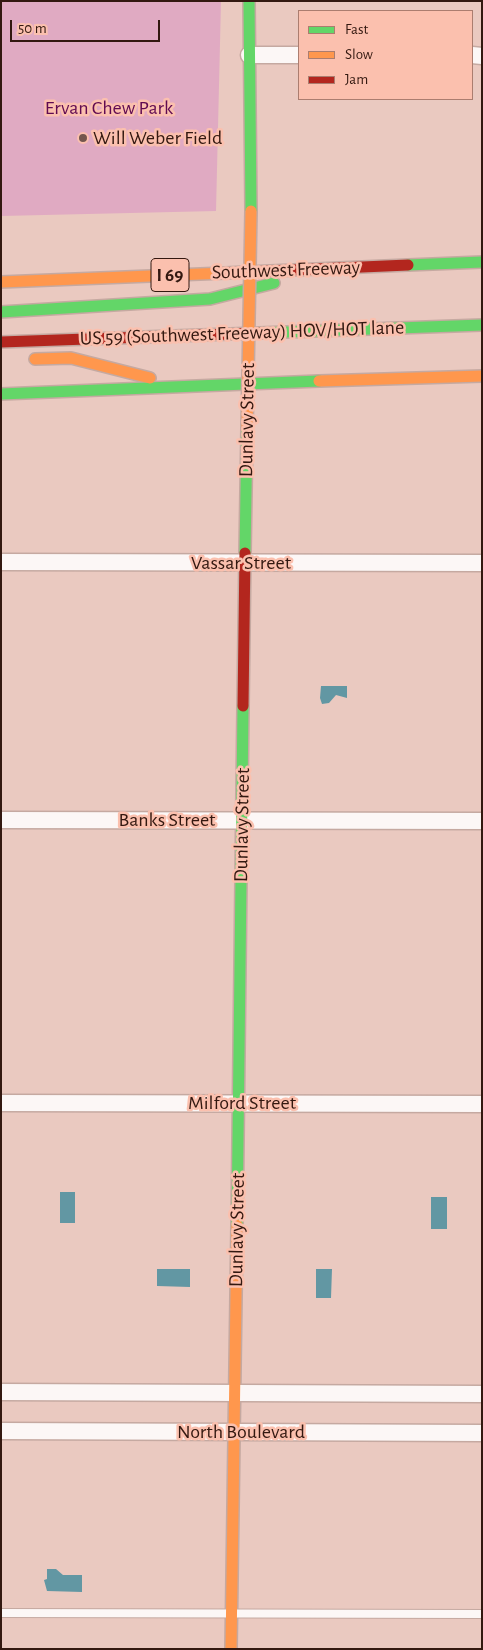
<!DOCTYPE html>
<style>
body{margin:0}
#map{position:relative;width:483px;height:1650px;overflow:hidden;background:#eac9c0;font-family:"Alegreya Sans",sans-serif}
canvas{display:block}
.frame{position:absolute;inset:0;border:2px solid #331810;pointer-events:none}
.legend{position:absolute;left:298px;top:10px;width:175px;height:90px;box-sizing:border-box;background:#fbc0ae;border:1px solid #ab7d6f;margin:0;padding:6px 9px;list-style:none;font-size:15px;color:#331810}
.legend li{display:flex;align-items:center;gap:10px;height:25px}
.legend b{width:25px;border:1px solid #ab7d6f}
.scale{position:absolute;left:10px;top:20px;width:150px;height:22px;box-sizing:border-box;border:2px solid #331810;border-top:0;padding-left:6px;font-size:15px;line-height:18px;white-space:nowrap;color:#331810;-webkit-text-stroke:4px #fbc0ae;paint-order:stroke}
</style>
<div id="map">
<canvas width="483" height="1650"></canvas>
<div class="frame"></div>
<ul class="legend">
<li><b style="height:6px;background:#63d668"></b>Fast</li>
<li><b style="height:6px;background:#ff974d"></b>Slow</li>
<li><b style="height:6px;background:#b3261e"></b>Jam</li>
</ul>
<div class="scale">50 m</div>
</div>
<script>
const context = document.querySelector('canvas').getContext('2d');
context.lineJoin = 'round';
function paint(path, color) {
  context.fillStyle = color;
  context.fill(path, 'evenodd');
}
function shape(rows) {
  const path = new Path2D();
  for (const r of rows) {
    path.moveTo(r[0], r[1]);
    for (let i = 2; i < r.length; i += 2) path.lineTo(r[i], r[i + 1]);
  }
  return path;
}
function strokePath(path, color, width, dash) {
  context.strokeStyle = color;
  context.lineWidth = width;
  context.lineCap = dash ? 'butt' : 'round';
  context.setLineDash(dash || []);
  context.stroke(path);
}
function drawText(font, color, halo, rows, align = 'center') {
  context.font = font + ' "Alegreya Sans",sans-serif';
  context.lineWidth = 5;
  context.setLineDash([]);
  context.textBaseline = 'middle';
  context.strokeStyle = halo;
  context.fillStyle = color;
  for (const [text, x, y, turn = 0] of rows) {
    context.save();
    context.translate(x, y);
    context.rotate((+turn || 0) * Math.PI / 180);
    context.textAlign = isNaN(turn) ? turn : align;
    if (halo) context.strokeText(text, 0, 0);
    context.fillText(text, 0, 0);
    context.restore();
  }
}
const green = shape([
 [1,1,221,1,216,211,1,216]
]);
const water = shape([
 [321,686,347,686,347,698,336,695,329,703,322,704,320,698],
 [60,1192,75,1192,75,1223,60,1223],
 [431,1197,447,1197,447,1229,431,1229],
 [157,1269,190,1269,190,1287,157,1286],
 [316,1269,332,1269,331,1298,316,1298],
 [47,1569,56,1569,63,1575,82,1575,82,1592,47,1591,44,1580,47,1579]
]);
const lane = shape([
 [1,1613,482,1614]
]);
const street = shape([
 [249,55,299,55],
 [472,55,482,56],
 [1,562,482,563],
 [1,820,482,821],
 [1,1103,482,1104],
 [1,1392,482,1394],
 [1,1431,482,1433]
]);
const fast = shape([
 [249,1,251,211],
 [408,265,482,262],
 [1,312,210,299,274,283],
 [259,333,482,325],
 [1,394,319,381],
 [245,553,247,429],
 [237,1225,243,706]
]);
const slow = shape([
 [1,282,225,273],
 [35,359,71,358,150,378],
 [319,381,482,376],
 [231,1649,237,1225]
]);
const jam = shape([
 [225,273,408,265],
 [1,342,259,333],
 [243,706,245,553]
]);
const slowBridge = shape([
 [247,429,251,211]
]);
const markers = [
 [83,138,5,"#73564e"]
];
const shields = [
 [170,275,38]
];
const shieldNames = [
 ["I 69",170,275]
];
const parkNames = [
 ["Ervan Chew Park",109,108]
];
const poiNames = [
 ["Will Weber Field",93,138]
];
const streetNames = [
 ["Southwest Freeway",286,270,-2],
 ["US 59 (Southwest Freeway) HOV/HOT lane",242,333,-2],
 ["Dunlavy Street",247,420,-89],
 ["Vassar Street",241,563],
 ["Banks Street",167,820],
 ["Dunlavy Street",242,825,-89],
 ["Milford Street",242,1103],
 ["Dunlavy Street",237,1230,-89],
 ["North Boulevard",241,1432]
];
paint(green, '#e0aac2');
paint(water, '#6297a3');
strokePath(lane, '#c5a9a1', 10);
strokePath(street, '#c5a9a1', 19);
strokePath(fast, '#c5a9a1', 14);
strokePath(slow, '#c5a9a1', 14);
strokePath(jam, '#c5a9a1', 14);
strokePath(lane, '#fcf7f6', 8);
strokePath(street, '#fcf7f6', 16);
strokePath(fast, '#63d668', 11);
strokePath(slow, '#ff974d', 11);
strokePath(jam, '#b3261e', 11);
strokePath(slowBridge, '#c5a9a1', 14, []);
strokePath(slowBridge, '#ff974d', 11);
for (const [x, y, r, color] of markers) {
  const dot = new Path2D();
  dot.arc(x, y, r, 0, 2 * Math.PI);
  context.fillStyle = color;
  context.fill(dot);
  strokePath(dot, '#fbc0ae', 2);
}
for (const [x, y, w] of shields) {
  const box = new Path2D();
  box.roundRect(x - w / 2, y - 16.5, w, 33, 4);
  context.fillStyle = '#fbc0ae';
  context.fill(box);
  strokePath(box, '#331810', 1);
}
drawText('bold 19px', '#331810', null, shieldNames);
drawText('20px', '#600a51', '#fbc0ae', parkNames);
drawText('20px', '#331810', '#fbc0ae', poiNames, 'left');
drawText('20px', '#331810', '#fbc0ae', streetNames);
</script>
